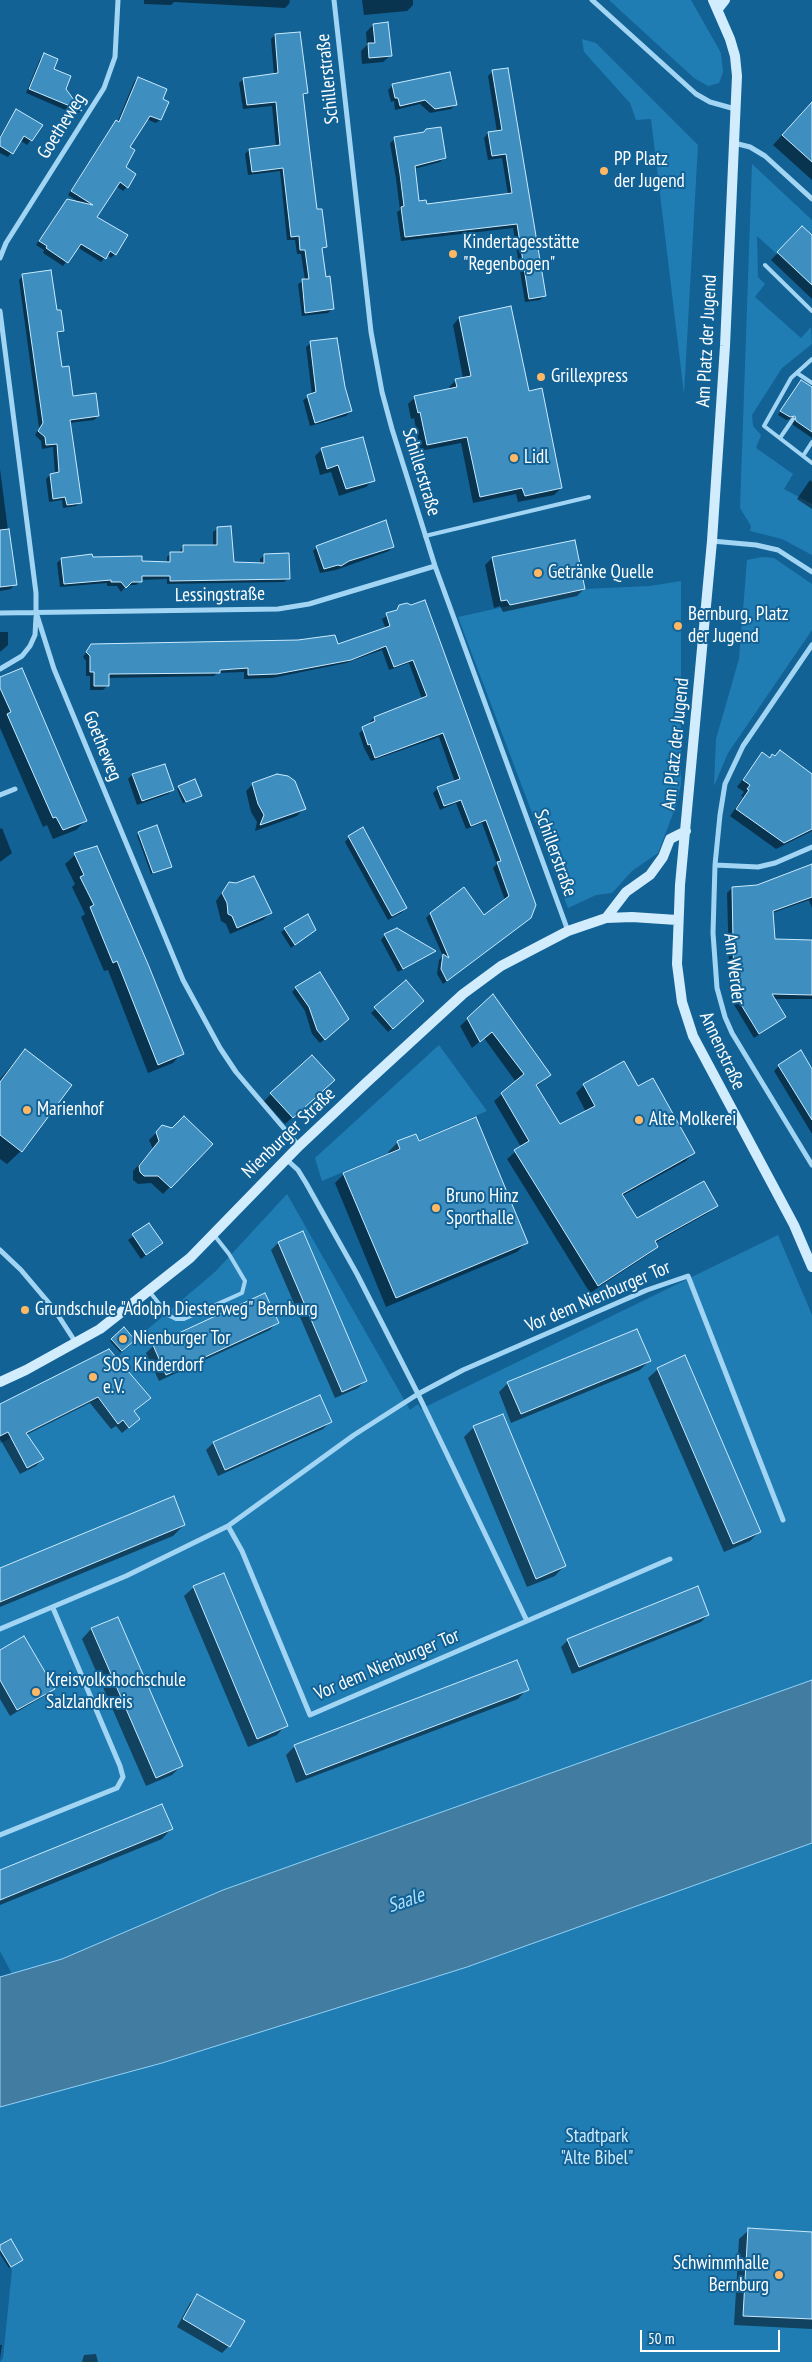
<!DOCTYPE html>
<meta charset="utf-8">
<style>
body{margin:0}
#map{position:relative;width:812px;height:2362px;overflow:hidden;background:#126296;font-family:"PT Sans Narrow",sans-serif}
canvas{display:block}
.scale{position:absolute;left:640px;top:2330px;width:140px;height:22px;box-sizing:border-box;border:2px solid #fff;border-top:0;padding-left:6px;font-size:15px;line-height:18px;white-space:nowrap;color:#fff;-webkit-text-stroke:4px #126296;paint-order:stroke}
</style>
<div id="map">
<canvas width="812" height="2362"></canvas>
<div class="scale">50 m</div>
</div>
<script>
const context = document.querySelector('canvas').getContext('2d');
context.lineJoin = 'round';
function paint(path, color) {
  context.fillStyle = color;
  context.fill(path, 'evenodd');
}
function shape(rows) {
  const path = new Path2D();
  for (const r of rows) {
    path.moveTo(r[0], r[1]);
    for (let i = 2; i < r.length; i += 2) path.lineTo(r[i], r[i + 1]);
  }
  return path;
}
function strokePath(path, color, width, dash) {
  context.strokeStyle = color;
  context.lineWidth = width;
  context.lineCap = dash ? 'butt' : 'round';
  context.setLineDash(dash || []);
  context.stroke(path);
}
function drawText(font, color, halo, rows, align = 'center') {
  context.font = font + ' "PT Sans Narrow",sans-serif';
  context.lineWidth = 4;
  context.setLineDash([]);
  context.textBaseline = 'middle';
  context.strokeStyle = halo;
  context.fillStyle = color;
  for (const [text, x, y, turn = 0] of rows) {
    context.save();
    context.translate(x, y);
    context.rotate((+turn || 0) * Math.PI / 180);
    context.textAlign = isNaN(turn) ? turn : align;
    if (halo) context.strokeText(text, 0, 0);
    context.fillText(text, 0, 0);
    context.restore();
  }
}
const green = shape([
 [609,0,691,0,721,53,723,72,719,83,708,86,694,78],
 [582,39,596,43,698,145,684,394,651,119,636,120,630,103,584,52],
 [752,164,812,220,812,286,757,236,758,277,765,284,755,297,801,338,811,327,812,344,782,368,752,415,753,426,761,435,756,448,793,474,784,489,812,504,812,555,782,539,750,531,751,526,740,508],
 [762,557,774,558,812,584,812,630,728,753,714,786,716,739,739,659,747,560],
 [681,581,681,784,677,803,658,853,632,871,612,893,596,895,568,908,458,617,585,589,650,586],
 [439,1045,487,1111,322,1181,315,1158],
 [287,1194,410,1410,418,1404,421,1409,778,1235,812,1315,812,1680,223,1890,62,1959,12,1974,0,1951,0,1443,92,1401,99,1400,118,1423,123,1420,129,1428,140,1419,134,1411,151,1398,117,1358,135,1340,216,1271],
 [812,1843,812,2362,0,2362,3,2358,12,2270,0,2252,0,2107,162,2063,467,1967]
]);
const water = shape([
 [812,1680,812,1843,467,1967,162,2063,0,2107,0,1977,62,1959,223,1890,812,1680]
]);
const shadow = shape([
 [144,0,290,0,289,4,285,8,174,2,171,5,144,4],
 [362,0,413,0,413,5,407,11,364,15],
 [373,25,391,55,383,62,362,64,361,51,367,45,366,32],
 [275,35,307,93,302,97,316,211,325,247,321,251,332,309,328,313,302,316,298,284,305,280,301,254,297,254,295,240,287,240,280,171,248,175,245,154,249,150,276,147,272,106,243,109,239,83,244,79,274,75,271,39],
 [45,55,64,89,80,111,77,115,26,93,40,59],
 [492,72,545,295,540,300,525,302,513,228,401,241,397,212,400,210,396,179,390,143,395,139,444,158,440,162,414,169,418,203,426,205,508,195,502,158,488,160,484,138,488,133,497,132,488,76],
 [138,78,162,100,160,120,156,123,146,119,128,148,124,168,127,187,123,191,116,186,96,217,115,254,111,258,107,255,101,262,77,247,63,266,43,253,44,250,36,245,67,200,80,203,68,195,112,126,117,123,134,82],
 [393,85,456,104,451,109,430,113,420,104,395,110,394,101,391,102,388,90],
 [812,102,812,180,773,145],
 [16,110,41,126,27,145,20,140,8,157,0,153,0,136],
 [802,228,812,237,812,299,771,260],
 [23,276,56,311,63,330,56,335,61,369,72,397,98,416,94,420,70,423,80,502,76,506,63,508,62,500,49,502,46,479,50,475,55,474,53,447,42,449,41,441,35,435,39,428,19,280],
 [459,318,561,488,554,495,518,502,516,494,473,503,461,443,420,451,414,418,411,419,408,404,414,398,450,390,449,387,456,380,463,378,453,325],
 [311,343,351,411,346,416,310,426,303,400,312,395,306,347],
 [797,386,812,389,812,438,793,425,791,419,786,420,778,415],
 [322,449,373,480,366,487,339,496,331,472,320,475,315,456],
 [0,469,15,584,11,589,0,591],
 [810,480,812,482,812,509,797,499],
 [218,528,233,564,260,564,260,559,265,555,289,578,284,582,167,584,167,579,141,580,136,585,127,585,121,592,117,586,107,586,107,583,60,587,57,563,61,559,92,558,167,563,167,557,171,553,179,553,183,546,213,546,213,532],
 [574,542,584,589,577,596,503,612,500,606,494,608,485,565,492,558],
 [393,546,389,551,336,570,320,573,313,551,317,547],
 [407,604,525,922,443,984,437,974,439,960,443,956,426,918,430,914,484,917,505,900,493,868,497,864,482,823,466,829,456,803,440,810,433,793,438,788,455,782,439,737,371,761,364,748,359,733,371,725,370,722,374,718,422,699,409,663,389,670,382,650,346,663,272,678,244,679,244,672,217,673,214,676,108,678,108,685,103,690,90,690,90,676,86,676,86,661,83,657,91,645,338,646,386,629,382,619],
 [0,632,8,632,8,645,0,652],
 [0,678,85,821,76,830,53,839,47,825,43,827,0,728],
 [762,754,769,759,772,756,812,776,812,831,776,849,730,816,743,797,741,796,744,792,737,787],
 [132,775,173,789,168,794,137,805,128,779],
 [253,784,304,808,297,816,255,831,257,822,251,812,246,791],
 [179,787,198,797,183,803,177,789],
 [2,828,12,853,0,862,0,829],
 [139,833,170,866,168,868,151,874,137,835],
 [349,837,406,908,401,913,388,920,345,842],
 [96,847,182,1053,173,1063,148,1073,108,970,104,971,81,917,85,914,72,887,75,884,65,864,75,855],
 [812,865,812,908,809,900,772,913,774,940,812,942,812,999,773,999,785,1017,754,1038,730,998,727,893,732,888,758,886],
 [229,883,270,913,263,920,230,934,226,924,221,921,216,901],
 [308,916,314,930,291,948,281,932],
 [385,935,434,951,398,972,381,940],
 [406,982,418,1005,388,1032,371,1013],
 [296,988,343,1024,320,1043,312,1034,305,1011,292,992],
 [493,995,550,1075,536,1087,560,1125,586,1112,576,1093,584,1085,637,1088,693,1153,686,1161,622,1196,636,1220,716,1206,708,1213,655,1243,657,1247,649,1254,590,1293,507,1159,521,1147,494,1101,516,1082,484,1038,472,1048,460,1026],
 [25,1050,21,1151,7,1164,0,1159,0,1079],
 [779,1066,812,1071,812,1134,774,1071],
 [326,1087,285,1124,264,1101,271,1094],
 [163,1126,211,1144,163,1194,151,1183,138,1184,133,1180,133,1171,153,1149,149,1140],
 [398,1142,418,1143,527,1242,517,1252,386,1307,335,1183,344,1174,390,1155,388,1152],
 [149,1225,162,1243,141,1259,128,1240],
 [303,1233,365,1381,358,1388,335,1398,271,1250,278,1243],
 [264,1294,277,1322,270,1330,159,1381,146,1353,153,1346],
 [124,1329,133,1340,120,1352,110,1341],
 [109,1351,149,1398,133,1412,139,1419,122,1433,116,1426,111,1429,90,1403,26,1435,42,1459,36,1466,20,1474,0,1439,0,1406],
 [649,1361,640,1370,511,1423,499,1392,508,1383],
 [658,1369,760,1531,750,1541,724,1552,648,1378],
 [319,1396,330,1422,323,1429,218,1476,206,1450,213,1443],
 [474,1427,564,1566,555,1576,527,1587,464,1437],
 [184,1525,173,1536,0,1607,0,1569],
 [194,1587,286,1725,277,1735,248,1747,184,1596],
 [708,1615,701,1622,572,1674,561,1647,568,1640],
 [117,1618,181,1766,172,1775,146,1786,82,1639,91,1629],
 [0,1651,53,1688,46,1695,10,1716,0,1699],
 [527,1689,518,1699,296,1783,286,1755,295,1746],
 [171,1829,162,1839,0,1905,0,1871],
 [749,2230,812,2233,812,2329,734,2325,739,2239],
 [0,2247,19,2262,9,2268,0,2254],
 [197,2296,229,2346,222,2353,177,2327,190,2303],
 [0,2345,2,2345,0,2358],
 [96,2354,98,2362,82,2362,84,2355]
]);
const building = shape([
 [388,22,392,56,369,58,368,43,375,43,373,24,388,22],
 [300,32,308,93,303,94,311,161,317,209,322,209,327,247,322,248,326,277,330,276,334,309,305,313,302,279,309,279,305,250,300,250,299,236,291,237,283,168,252,172,249,149,280,145,276,102,247,105,243,78,278,73,275,34,300,32],
 [44,53,58,59,54,69,71,76,66,89,82,111,29,89,44,53],
 [508,68,546,296,529,299,517,224,405,237,401,207,404,206,400,174,394,137,424,132,426,129,441,127,446,158,415,166,419,201,426,200,427,204,512,193,506,154,492,156,488,132,502,130,492,70,508,68],
 [450,72,457,105,435,109,425,100,400,106,398,98,395,98,392,84,450,72],
 [138,77,167,89,163,99,169,102,161,120,150,116,130,147,135,150,126,167,136,174,128,188,120,182,97,217,128,235,116,255,110,251,106,259,81,244,68,263,46,248,47,246,39,241,67,199,93,205,71,191,116,120,119,122,138,77],
 [812,102,812,162,782,135,812,102],
 [16,109,43,125,32,141,24,136,13,154,0,146,0,138,16,109],
 [802,226,812,235,812,285,777,252,802,226],
 [51,270,57,310,61,310,64,331,57,332,62,367,69,366,73,396,96,393,99,416,70,420,82,503,67,505,65,497,53,499,50,474,59,472,57,444,46,445,45,437,38,431,43,423,22,274,51,270],
 [511,306,529,391,542,388,562,488,525,496,522,488,480,497,467,437,427,445,420,412,418,413,414,396,457,387,455,379,471,376,459,317,511,306],
 [337,338,345,387,352,411,315,423,307,395,316,392,310,341,337,338],
 [801,380,812,387,812,432,796,421,795,416,790,417,780,411,801,380],
 [363,437,375,481,346,489,338,465,327,469,321,448,363,437],
 [386,520,394,547,349,561,341,566,338,565,324,569,316,546,386,520],
 [231,526,234,562,264,563,264,554,289,553,290,579,170,581,170,576,142,576,142,582,132,582,126,588,121,582,111,582,111,580,64,584,61,558,92,554,93,557,142,556,142,561,170,562,170,552,183,552,183,545,217,545,217,527,231,526],
 [9,529,17,585,0,587,0,530,9,529],
 [575,540,585,589,510,605,507,600,501,601,492,557,575,540],
 [425,600,536,905,531,918,447,981,441,969,443,954,449,958,430,913,464,887,484,915,509,896,497,862,501,861,486,820,471,826,461,800,444,806,437,787,460,779,443,733,375,758,370,744,368,745,362,727,375,721,374,717,427,696,413,660,394,667,386,646,351,660,277,674,248,675,248,668,220,670,220,673,109,674,109,686,94,686,94,672,90,672,90,656,86,652,91,644,298,640,335,635,338,644,390,626,386,613,397,610,399,605,407,603,411,605,425,600],
 [22,668,87,821,63,830,56,817,53,818,45,800,7,714,11,712,0,688,0,677,22,668],
 [780,750,812,774,812,829,784,843,736,809,749,790,747,789,750,785,743,780,762,752,770,758,772,754,775,756,780,750],
 [165,764,174,790,142,801,132,774,165,764],
 [277,774,288,776,295,781,306,809,260,825,264,815,258,804,252,783,277,774],
 [195,779,202,796,186,802,178,786,195,779],
 [157,825,172,867,153,873,138,832,157,825],
 [363,827,407,908,392,916,348,836,363,827],
 [97,846,148,964,184,1054,158,1065,117,961,113,963,90,907,94,905,80,877,84,875,74,853,97,846],
 [812,864,812,897,773,911,775,939,812,940,812,995,772,994,786,1017,759,1034,734,993,732,887,757,885,812,864],
 [254,876,272,913,237,928,232,916,228,914,227,903,222,893,229,882,236,883,254,876],
 [308,914,316,930,295,945,284,928,308,914],
 [397,928,436,951,403,969,384,934,397,928],
 [320,972,349,1019,325,1040,317,1030,309,1007,295,987,320,972],
 [406,980,424,1001,393,1029,374,1007,406,980],
 [493,994,551,1075,536,1085,560,1124,595,1106,583,1084,624,1061,638,1086,653,1078,695,1153,622,1194,637,1218,704,1181,718,1206,655,1241,658,1247,598,1286,514,1150,529,1141,501,1093,524,1074,492,1032,480,1042,467,1018,493,994],
 [25,1049,72,1085,22,1152,0,1135,0,1082,25,1049],
 [801,1050,812,1069,812,1120,778,1065,801,1050],
 [312,1055,335,1080,293,1118,270,1093,312,1055],
 [184,1116,213,1144,171,1188,158,1176,144,1176,140,1172,139,1166,159,1141,156,1132,162,1125,172,1128,184,1116],
 [476,1117,528,1243,396,1298,343,1173,400,1149,397,1141,416,1134,419,1141,476,1117],
 [149,1223,163,1243,146,1255,132,1234,149,1223],
 [303,1231,367,1381,342,1392,278,1242,303,1231],
 [265,1293,279,1323,166,1375,153,1345,265,1293],
 [124,1327,135,1340,122,1351,111,1339,124,1327],
 [637,1329,651,1361,521,1414,507,1382,637,1329],
 [109,1349,151,1398,134,1411,140,1419,129,1428,123,1420,118,1424,98,1397,26,1433,44,1459,27,1468,8,1432,0,1436,0,1404,109,1349],
 [685,1355,761,1532,733,1544,657,1368,685,1355],
 [320,1395,332,1422,225,1470,213,1442,320,1395],
 [503,1414,566,1566,536,1579,473,1426,503,1414],
 [174,1496,185,1525,0,1602,0,1568,174,1496],
 [224,1573,288,1726,257,1739,193,1586,224,1573],
 [698,1586,709,1615,579,1667,567,1639,698,1586],
 [118,1617,183,1766,156,1778,91,1628,118,1617],
 [24,1636,55,1689,17,1710,0,1680,0,1650,24,1636],
 [517,1660,529,1690,306,1775,294,1745,517,1660],
 [162,1804,173,1829,0,1900,0,1870,162,1804],
 [748,2228,812,2232,812,2319,743,2316,748,2228],
 [11,2239,23,2260,11,2267,0,2249,0,2245,11,2239],
 [197,2294,245,2321,230,2347,183,2319,197,2294]
]);
const lane = shape([
 [765,265,812,311],
 [812,359,791,378,764,426,812,463],
 [797,373,812,383],
 [780,438,793,419],
 [803,456,812,442],
 [425,536,589,497],
 [149,1291,168,1315,176,1319,184,1319,242,1293,245,1281,229,1254,214,1235]
]);
const street = shape([
 [334,0,371,332,382,392,392,429,435,566,568,931],
 [592,0,696,94,710,102,735,109],
 [734,143,750,147,765,156,812,199],
 [0,258,6,243,104,88,115,57,118,0],
 [0,311,36,593,36,612,54,669,183,980,220,1048,236,1072,299,1146],
 [712,541,756,545,778,550,812,572],
 [0,613,278,609,309,604,435,566],
 [812,645,743,746,725,784,720,815,715,865,713,933,717,988,725,1017,732,1033,812,1165],
 [0,669,22,656,30,646,35,635,36,617],
 [0,795,15,789],
 [715,865,758,867,775,863,812,847],
 [286,1159,298,1170,306,1183,357,1274,418,1394,527,1621],
 [0,1250,21,1270,54,1309,76,1343],
 [228,1526,354,1435,418,1394,463,1370,647,1290,688,1276,783,1520],
 [0,1629,126,1576,228,1526,242,1551,310,1715,670,1559],
 [0,1835,117,1788,123,1777,120,1766,53,1608]
]);
const secondary = shape([
 [713,0,730,39,735,56,737,76,725,346,712,541,680,885,677,964,682,1002,693,1036,794,1225,812,1267],
 [718,9,725,0],
 [606,918,626,892,650,875,663,857,670,839,686,831],
 [0,1382,26,1370,100,1329,190,1258,299,1146,366,1083,463,994,501,966,568,931,606,918,632,917,677,920]
]);
const markers = [
 [604,171,5,"#ffb864"],
 [453,254,5,"#ffb864"],
 [541,377,5,"#ffb864"],
 [514,458,5,"#ffb864"],
 [538,573,5,"#ffb864"],
 [678,626,5,"#ffb864"],
 [27,1110,5,"#ffb864"],
 [639,1120,5,"#ffb864"],
 [436,1208,5,"#ffb864"],
 [25,1310,5,"#ffb864"],
 [123,1339,5,"#ffb864"],
 [93,1377,5,"#ffb864"],
 [36,1692,5,"#ffb864"],
 [779,2275,5,"#ffb864"]
];
const streetNames = [
 ["Schillerstraße",328,79,-96],
 ["Goetheweg",62,126,-58],
 ["Am Platz der Jugend",707,341,-87],
 ["Schillerstraße",421,472,73],
 ["Lessingstraße",220,595,-1],
 ["Am Platz der Jugend",676,744,-84],
 ["Goetheweg",102,746,68],
 ["Schillerstraße",555,853,70],
 ["Am Werder",734,969,83],
 ["Annenstraße",722,1051,65],
 ["Nienburger Straße",289,1133,-44],
 ["Vor dem Nienburger Tor",598,1297,-23],
 ["Vor dem Nienburger Tor",387,1665,-23]
];
const poiNames = [
 ["PP Platz",614,160],
 ["der Jugend",614,182],
 ["Kindertagesstätte",463,243],
 ["\"Regenbogen\"",463,265],
 ["Grillexpress",551,377],
 ["Lidl",524,458],
 ["Getränke Quelle",548,573],
 ["Bernburg, Platz",688,615],
 ["der Jugend",688,637],
 ["Marienhof",37,1110],
 ["Alte Molkerei",649,1120],
 ["Bruno Hinz",446,1197],
 ["Sporthalle",446,1219],
 ["Grundschule \"Adolph Diesterweg\" Bernburg",35,1310],
 ["Nienburger Tor",133,1339],
 ["SOS Kinderdorf",103,1366],
 ["e.V.",103,1388],
 ["Kreisvolkshochschule",46,1681],
 ["Salzlandkreis",46,1703],
 ["Schwimmhalle",769,2264,"right"],
 ["Bernburg",769,2286,"right"]
];
const parkNames = [
 ["Stadtpark",597,2137],
 ["\"Alte Bibel\"",597,2159]
];
const waterNames = [
 ["Saale",406,1901,-19]
];
paint(green, '#207db4');
paint(water, '#427ca0');
strokePath(water, '#93d3f7', 1);
paint(shadow, '#0007');
paint(building, '#3e8ec0');
strokePath(building, '#caeafd', 1);
strokePath(lane, '#a2d5f3', 4);
strokePath(street, '#a2d5f3', 5);
strokePath(secondary, '#d1ecfd', 10);
for (const [x, y, r, color] of markers) {
  const dot = new Path2D();
  dot.arc(x, y, r, 0, 2 * Math.PI);
  context.fillStyle = color;
  context.fill(dot);
  strokePath(dot, '#126296', 2);
}
drawText('19px', '#fff', '#126296', streetNames);
drawText('19px', '#fff', '#126296', poiNames, 'left');
drawText('19px', '#caeafd', '#126296', parkNames);
drawText('italic 20px', '#aedefa', '#126296', waterNames);
</script>
